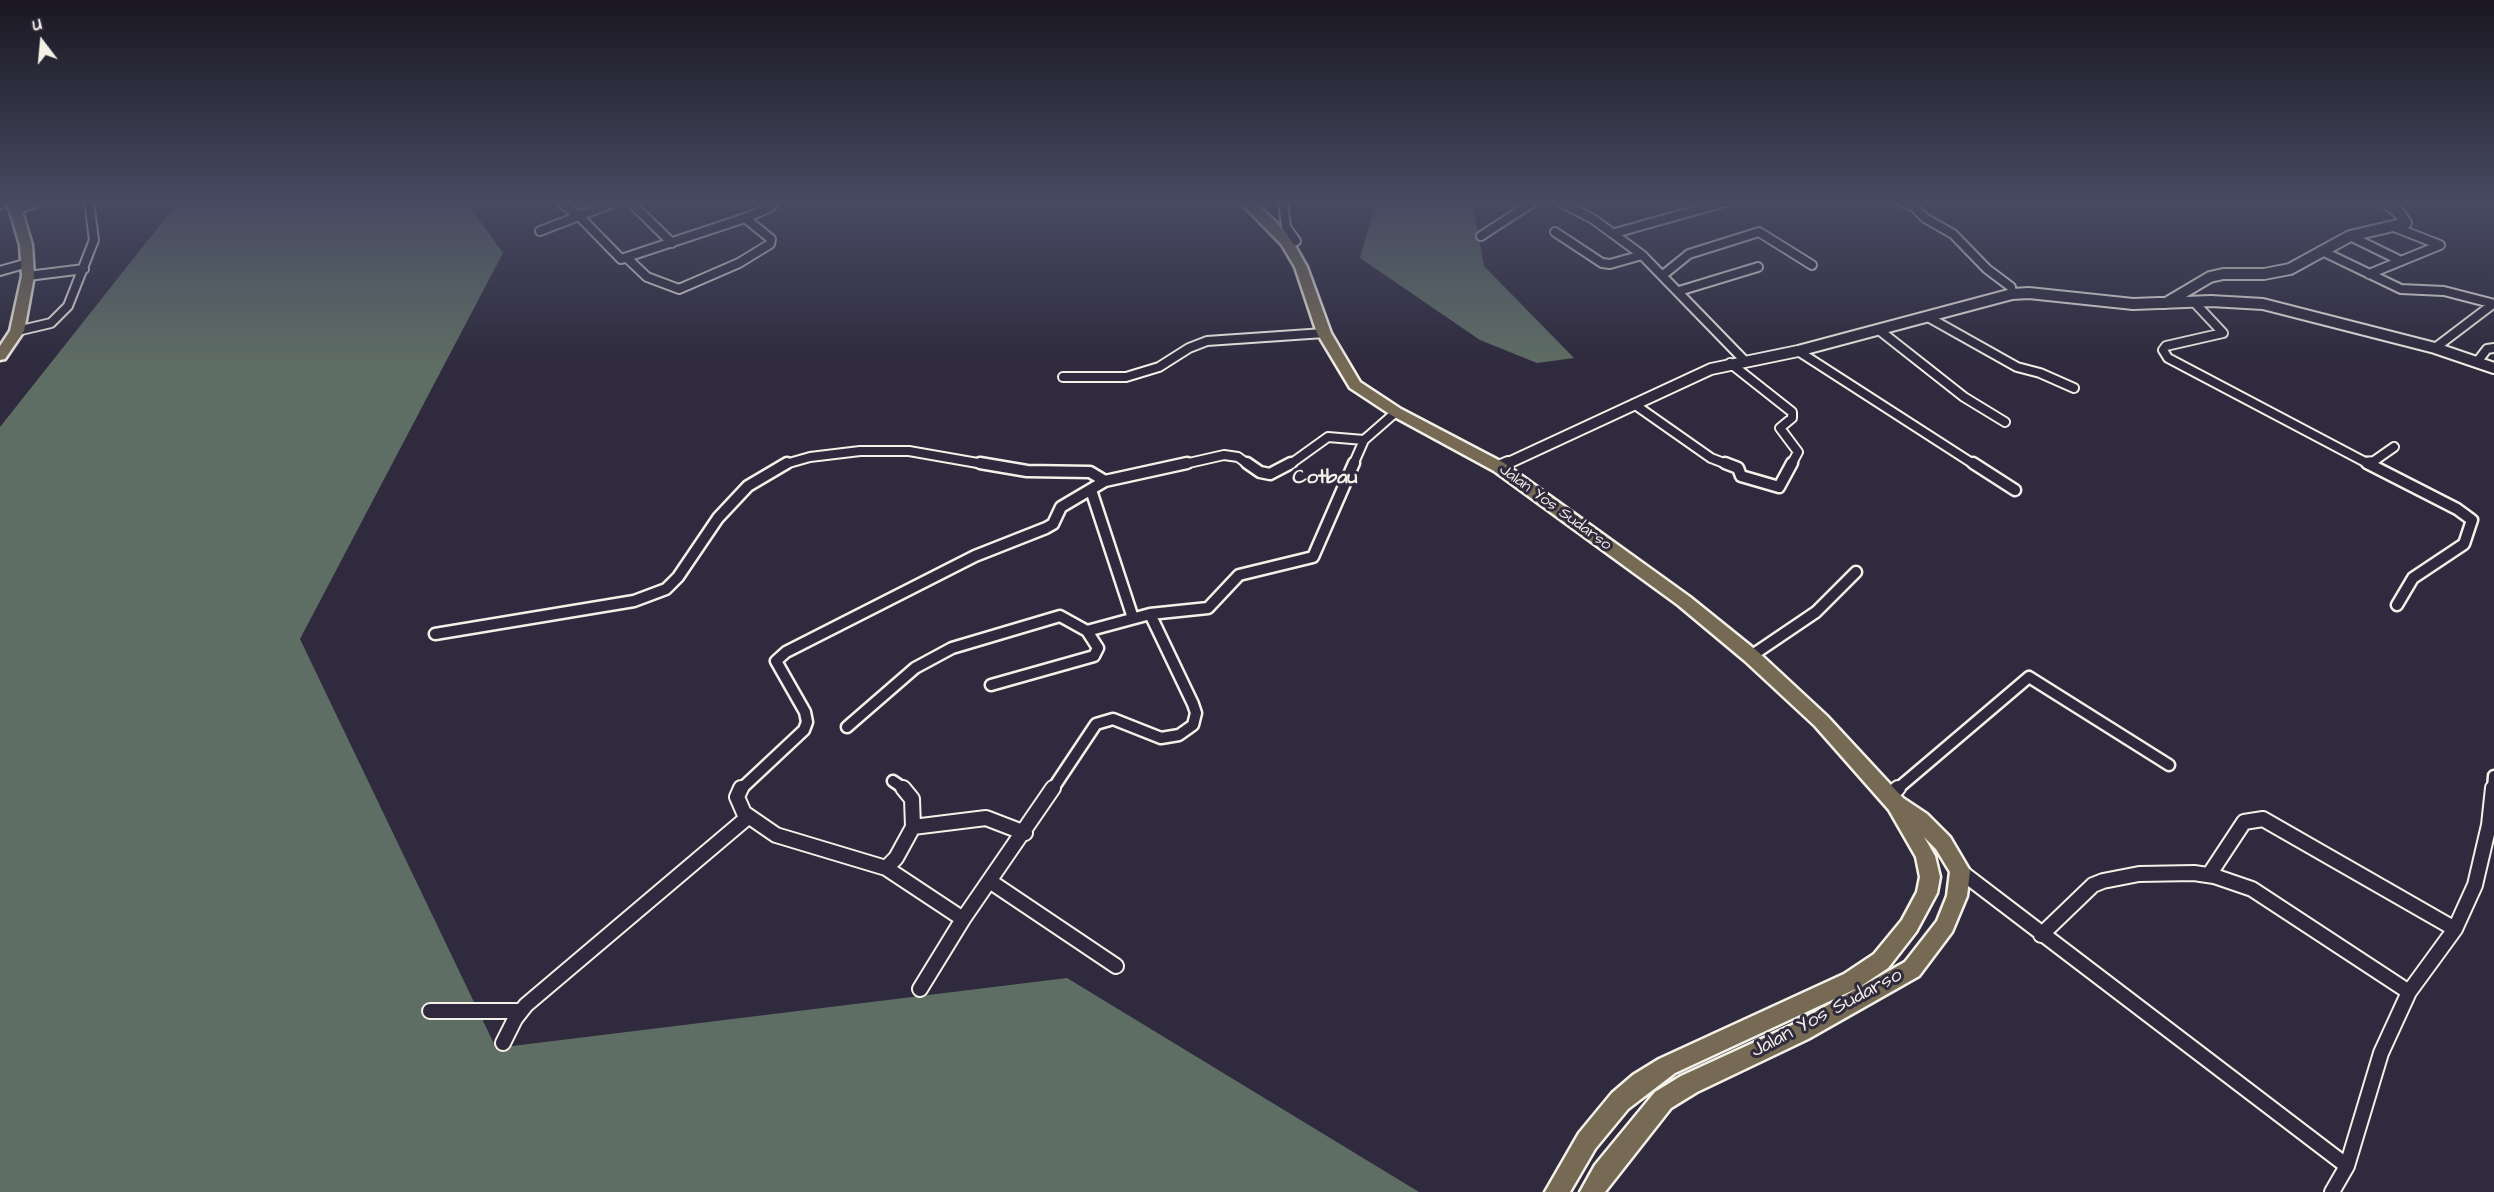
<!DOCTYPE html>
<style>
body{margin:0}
#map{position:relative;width:2494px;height:1192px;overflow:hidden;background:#2f2a3d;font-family:"Architects Daughter",sans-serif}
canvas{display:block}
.north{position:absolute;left:12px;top:12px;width:60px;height:60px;-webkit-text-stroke:4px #2f2a3d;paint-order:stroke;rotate:344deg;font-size:16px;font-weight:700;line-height:24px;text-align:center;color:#f4f1e8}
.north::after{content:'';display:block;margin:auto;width:21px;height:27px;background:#f4f1e8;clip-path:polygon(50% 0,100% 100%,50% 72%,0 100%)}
</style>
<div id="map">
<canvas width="2494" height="1192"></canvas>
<div class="north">U</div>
</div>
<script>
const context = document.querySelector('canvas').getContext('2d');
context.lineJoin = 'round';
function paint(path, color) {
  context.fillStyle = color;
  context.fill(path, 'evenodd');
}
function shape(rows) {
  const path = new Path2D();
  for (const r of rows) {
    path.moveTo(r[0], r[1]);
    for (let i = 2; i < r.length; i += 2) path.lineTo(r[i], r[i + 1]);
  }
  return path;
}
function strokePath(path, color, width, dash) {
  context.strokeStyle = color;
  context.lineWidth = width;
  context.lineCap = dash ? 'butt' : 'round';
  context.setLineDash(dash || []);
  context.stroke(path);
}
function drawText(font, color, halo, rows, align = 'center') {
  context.font = font + ' "Architects Daughter",sans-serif';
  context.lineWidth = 6;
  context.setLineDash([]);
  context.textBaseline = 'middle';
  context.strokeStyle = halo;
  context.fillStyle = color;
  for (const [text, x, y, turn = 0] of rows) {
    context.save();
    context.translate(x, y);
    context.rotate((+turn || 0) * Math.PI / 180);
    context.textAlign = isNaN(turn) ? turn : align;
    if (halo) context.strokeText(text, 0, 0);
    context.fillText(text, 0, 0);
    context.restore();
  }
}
const green = shape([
 [179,201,466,201,503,253,300,639,496,1048,1067,978,1419,1192,0,1192,0,427],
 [1376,201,1472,201,1484,266,1574,358,1537,363,1480,340,1360,258]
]);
const minorFar2 = shape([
 [559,201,579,216,621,259,745,218,769,208,776,201],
 [629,201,672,243],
 [1283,201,1286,227,1296,241,1288,244],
 [1558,201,1593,219,1642,255,1744,360],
 [1900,201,1914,207,1925,218,1953,234,1987,269,2011,287,2012,294],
 [0,204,7,201],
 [17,209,41,201],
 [540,231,618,201],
 [1555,232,1602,263,1610,264,1642,255],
 [1615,233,1729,201],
 [1481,236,1535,201],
 [2350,236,2401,261],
 [2322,251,2401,289,2444,291,2494,304],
 [627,258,647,277,679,289,739,263,770,244,771,239,745,218],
 [0,271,28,263],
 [2369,274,2440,245,2394,227],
 [1663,275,1689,254,1759,232,1812,265],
 [28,276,84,269],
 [1679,291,1758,267],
 [2194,302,2223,333,2166,346,2163,350,2168,358,2365,462,2374,461,2394,447],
 [1928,317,2017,367,2040,373,2074,388],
 [1879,330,1964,397,2005,422],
 [17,331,51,323,68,306,94,240,89,201],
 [2435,348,2493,304],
 [1798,351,1975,465],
 [2477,362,2487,349,2494,348],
 [1730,363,1792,412,1792,418,1780,428,1798,452,1791,465],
 [1063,377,1126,377,1159,367,1189,348,1207,341,1324,333],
 [1634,404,1711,458,1729,465],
 [2365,462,2370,465],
 [782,465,810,457,860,451,909,451,989,465],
 [1180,465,1224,455,1238,457,1249,465],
 [1289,465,1328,437,1364,440],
 [1353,465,1364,440,1396,412]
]);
const minorFar1 = shape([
 [980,463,1027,471,1090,472,1105,481,1187,463],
 [1247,463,1260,472,1270,474,1291,463],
 [1725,463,1738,468,1741,476,1779,487,1792,463],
 [1973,463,2015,490],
 [2367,463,2457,509,2472,520,2464,544,2413,578,2397,605],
 [1091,490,1133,618],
 [1087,631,1150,614,1208,608,1239,575,1313,557,1354,463],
 [435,634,634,601,666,589,678,577,718,518,748,486,787,463],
 [1751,656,1816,612,1856,572],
 [847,727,915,668,952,648,1060,616,1087,631,1098,648,1094,656,991,685],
 [893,781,906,790],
 [740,790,804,730,807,722,805,712,776,661,786,652,975,556,1046,528,1053,524,1061,507,1105,481],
 [1052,790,1096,724,1113,719,1161,738,1179,735,1193,725,1196,713,1193,704,1150,614],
 [1896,790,2029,677,2169,765],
 [2493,790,2494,776]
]);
const minor = shape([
 [741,788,737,797,744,813,776,835,886,868,963,919],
 [1889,796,1898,788],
 [913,827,986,818,1025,833],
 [886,868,896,858,913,827,912,799,903,788],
 [1960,871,2347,1166],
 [2209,875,2244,822,2263,819,2455,929],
 [991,882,1116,966],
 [2041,935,2093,885,2103,881,2139,874,2194,873,2214,876,2252,889,2409,992],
 [920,989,963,919,1053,788],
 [430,1011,520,1011],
 [503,1043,515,1019,526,1005,748,817],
 [2332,1192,2347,1166,2381,1053,2409,992,2455,929,2475,885,2489,825,2493,788]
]);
const tertiaryFar1 = shape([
 [2166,303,2210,277,2223,274,2264,274,2290,269,2350,236,2406,223,2400,214,2384,201],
 [1504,465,1711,369,1798,351,2012,294,2029,293,2133,304,2211,301,2263,304,2435,348,2494,368]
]);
const tertiary = shape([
 [1499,467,1508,463]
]);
const trunk = shape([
 [7,201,19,201,32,245,34,276,24,331,5,359,0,360,0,346,10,331,22,276,20,245,7,201],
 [1239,201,1253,201,1276,222,1294,244,1307,267,1331,333,1360,382,1401,409,1504,463,1690,597,1757,651,1827,716,1903,798,1927,814,1950,837,1970,871,1967,896,1952,932,1919,976,1808,1039,1697,1092,1671,1108,1605,1192,1580,1192,1595,1165,1655,1092,1681,1076,1792,1025,1905,962,1937,921,1947,896,1950,872,1936,849,1924,837,1935,856,1940,877,1937,893,1916,932,1888,968,1858,988,1675,1073,1628,1109,1595,1149,1570,1192,1545,1192,1579,1133,1612,1093,1633,1075,1659,1059,1844,974,1874,954,1902,920,1917,892,1920,877,1916,857,1889,810,1815,726,1745,661,1678,605,1494,471,1391,415,1350,388,1317,333,1295,267,1282,245,1239,201]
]);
const streetNames = [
 ["Jalan Yos Sudarso",1555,508,36]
];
const quarterNames = [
 ["Cotbau",1325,479]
];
const nearStreetnames = [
 ["Jalan Yos Sudarso",1827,1014,-28]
];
paint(green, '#5f6e64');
strokePath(minorFar2, '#f4f1e8', 12);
strokePath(minorFar1, '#f4f1e8', 15);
strokePath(minor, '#f4f1e8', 18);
strokePath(tertiaryFar1, '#f4f1e8', 14);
strokePath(tertiary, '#f4f1e8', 16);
strokePath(trunk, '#f4f1e8', 5);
strokePath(minorFar2, '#2f2a3d', 8);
strokePath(minorFar1, '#2f2a3d', 10);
strokePath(minor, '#2f2a3d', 14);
strokePath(tertiaryFar1, '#2f2a3d', 10);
strokePath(tertiary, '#2f2a3d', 12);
paint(trunk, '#766a54');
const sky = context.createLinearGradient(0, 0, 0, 368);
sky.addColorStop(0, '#1a1722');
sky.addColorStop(0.55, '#474a62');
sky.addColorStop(1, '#474a6200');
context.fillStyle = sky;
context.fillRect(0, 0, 2494, 368);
drawText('16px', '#f4f1e8', '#2f2a3d', streetNames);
drawText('bold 20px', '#f4f1e8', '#2f2a3d', quarterNames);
drawText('20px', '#f4f1e8', '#2f2a3d', nearStreetnames);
</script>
